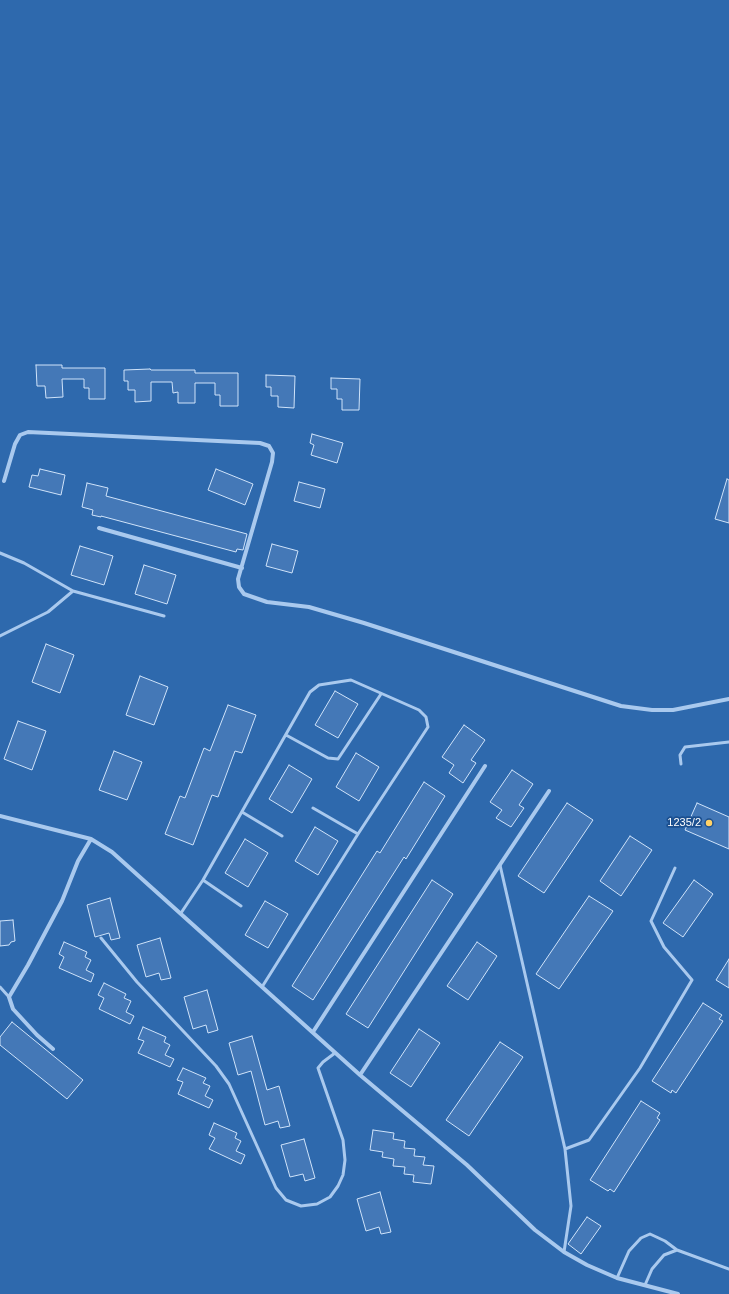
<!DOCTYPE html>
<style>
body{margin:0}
canvas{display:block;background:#1b4f8f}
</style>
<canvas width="729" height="1294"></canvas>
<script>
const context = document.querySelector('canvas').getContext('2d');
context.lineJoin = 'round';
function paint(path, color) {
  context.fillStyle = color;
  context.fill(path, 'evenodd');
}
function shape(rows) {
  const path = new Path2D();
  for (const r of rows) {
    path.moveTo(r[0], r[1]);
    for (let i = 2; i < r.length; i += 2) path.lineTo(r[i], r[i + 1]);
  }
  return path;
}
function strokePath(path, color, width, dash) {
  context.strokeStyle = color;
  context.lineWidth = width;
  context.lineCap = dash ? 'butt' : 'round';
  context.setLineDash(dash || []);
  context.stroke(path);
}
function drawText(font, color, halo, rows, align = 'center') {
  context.font = font + ' Helvetica,sans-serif';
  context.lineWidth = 3.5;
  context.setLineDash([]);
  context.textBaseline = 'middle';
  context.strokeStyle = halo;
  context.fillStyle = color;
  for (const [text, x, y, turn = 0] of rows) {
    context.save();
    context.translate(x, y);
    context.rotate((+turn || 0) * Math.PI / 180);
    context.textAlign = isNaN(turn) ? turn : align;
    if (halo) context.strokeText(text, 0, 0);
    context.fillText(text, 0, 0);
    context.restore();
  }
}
const green = shape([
 [0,0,729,0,729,1294,0,1294]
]);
const building = shape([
 [36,365,62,365,62,368,105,368,105,399,89,399,89,388,84,388,84,379,62,379,63,397,46,398,45,386,37,386,36,365],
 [150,369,151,370,195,370,195,373,238,373,238,406,220,406,220,395,215,395,215,383,195,383,195,403,178,403,178,392,173,393,172,382,151,382,151,401,135,402,135,390,128,390,128,381,124,381,124,370,150,369],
 [266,375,295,376,294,408,278,407,278,396,271,396,271,387,266,387,266,375],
 [331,378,360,379,359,410,342,410,342,399,337,399,337,389,331,389,331,378],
 [312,434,343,443,337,463,311,455,314,445,310,443,312,434],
 [40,469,65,475,61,495,29,487,32,475,38,476,40,469],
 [216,469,253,484,245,505,208,490,216,469],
 [727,479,729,480,729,523,715,519,727,479],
 [299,482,325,489,320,508,294,501,299,482],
 [87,483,108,488,106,496,247,534,243,550,237,549,236,552,101,516,101,517,92,515,93,510,82,507,87,483],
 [272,544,298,551,292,573,266,566,272,544],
 [80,546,113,556,104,585,71,575,80,546],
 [144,565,176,575,167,604,135,594,144,565],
 [46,644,74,655,60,693,32,682,46,644],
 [140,676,168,687,154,725,126,715,140,676],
 [335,691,358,704,338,738,315,725,335,691],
 [228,705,256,715,242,753,235,751,218,797,212,795,193,845,165,834,180,796,185,798,204,748,210,751,228,705],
 [18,721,46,731,32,770,4,759,18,721],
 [464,725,485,740,471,760,476,763,463,783,449,773,454,765,442,757,464,725],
 [114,751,142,762,127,800,99,790,114,751],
 [356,753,379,767,359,801,336,787,356,753],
 [289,765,312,779,292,813,269,799,289,765],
 [512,770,533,784,519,805,524,808,511,827,496,818,502,810,490,802,512,770],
 [424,782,445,796,406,859,404,857,313,1000,292,986,377,851,380,853,424,782],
 [567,803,593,820,544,893,518,876,567,803],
 [697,803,729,817,729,849,685,830,697,803],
 [315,827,338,841,318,875,295,861,315,827],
 [630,836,652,850,621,896,600,881,630,836],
 [245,839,268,853,248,887,225,873,245,839],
 [432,880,453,894,368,1028,346,1014,432,880],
 [694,880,713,894,683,937,663,923,694,880],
 [589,896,613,911,559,989,536,974,589,896],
 [110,898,120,938,111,940,109,933,95,937,87,905,110,898],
 [265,901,288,914,268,948,245,935,265,901],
 [13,920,15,941,11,942,9,945,0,946,0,921,13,920],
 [160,938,171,978,161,980,159,973,146,977,137,945,160,938],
 [64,942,87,952,85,957,91,960,86,970,94,974,91,982,59,968,64,957,59,954,64,942],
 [477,942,497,956,468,1000,447,986,477,942],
 [729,959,729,988,716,980,729,959],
 [104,983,126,994,124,998,131,1001,126,1012,134,1016,130,1024,99,1009,104,998,98,995,104,983],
 [207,990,218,1030,208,1033,206,1025,193,1029,184,997,207,990],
 [703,1003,722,1015,719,1019,723,1021,676,1093,672,1090,671,1093,652,1081,703,1003],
 [12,1022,83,1080,67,1099,0,1045,0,1037,12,1022],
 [143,1027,166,1037,164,1042,170,1045,165,1055,174,1059,170,1067,138,1053,144,1041,138,1039,143,1027],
 [419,1029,440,1043,411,1087,390,1073,419,1029],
 [252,1036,267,1090,279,1086,290,1126,280,1128,278,1121,265,1125,251,1071,238,1075,229,1043,252,1036],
 [500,1042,523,1057,469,1136,446,1120,500,1042],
 [183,1068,206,1078,203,1083,210,1086,205,1096,213,1100,209,1108,178,1094,183,1082,177,1080,183,1068],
 [641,1101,660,1113,657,1118,660,1120,614,1192,610,1189,608,1191,590,1180,641,1101],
 [214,1123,237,1133,235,1138,241,1141,236,1151,245,1155,241,1164,209,1149,215,1138,209,1135,214,1123],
 [373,1130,394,1133,393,1139,405,1141,404,1148,415,1149,414,1156,425,1157,423,1165,434,1166,431,1184,413,1182,414,1175,404,1174,405,1167,393,1166,394,1159,382,1157,383,1152,370,1150,373,1130],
 [304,1139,315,1178,305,1181,303,1174,290,1177,281,1145,304,1139],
 [380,1192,391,1232,381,1234,379,1227,366,1231,357,1199,380,1192],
 [587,1217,601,1226,581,1254,568,1244,587,1217]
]);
const service = shape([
 [0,553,24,563,73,591],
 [0,636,48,612,73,591,164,616],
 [286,735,328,758,338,759,381,694],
 [681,764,680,755,685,747,729,742],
 [313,808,358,834],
 [242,812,282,836],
 [500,865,565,1149,571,1206,564,1252],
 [203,880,241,906],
 [181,913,203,880,310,692,319,685,351,680,419,710,426,717,428,727,358,834,262,987],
 [101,938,137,982,216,1066,229,1084,276,1188,286,1200,301,1206,317,1204,330,1197,338,1186,343,1175,345,1160,343,1140,318,1068,323,1062,335,1053],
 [0,987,9,997],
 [565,1149,589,1140,640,1068,692,980,664,947,651,921,675,868],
 [617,1278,629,1251,641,1238,650,1234,665,1241,677,1250],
 [645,1285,652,1269,664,1255,677,1250,729,1269]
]);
const minor = shape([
 [4,481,15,444,20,435,28,432,260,443,269,446,273,453,272,462,238,579,239,587,244,594,267,602,309,607,364,623,621,706,652,710,673,710,729,699],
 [99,528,242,568],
 [0,816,91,839,112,852,360,1075,467,1165,535,1230,564,1252,587,1265,617,1278,678,1294],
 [313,1032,485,766],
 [53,1049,37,1035,13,1009,9,997,28,965,62,901,78,861,91,839],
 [360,1075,549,791]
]);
const markers = [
 [709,823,4,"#ffd166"]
];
const poiNames = [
 ["1235/2",701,823]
];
paint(green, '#2e69ad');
paint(building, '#4478b7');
strokePath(building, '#cfe3fa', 1);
strokePath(service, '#a9c9ee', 3);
strokePath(minor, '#a9c9ee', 4);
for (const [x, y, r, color] of markers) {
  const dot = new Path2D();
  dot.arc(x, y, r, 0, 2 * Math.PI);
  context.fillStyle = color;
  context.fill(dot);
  strokePath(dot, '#1b4f8f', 1.5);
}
drawText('11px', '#fff', '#1b4f8f', poiNames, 'right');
</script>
